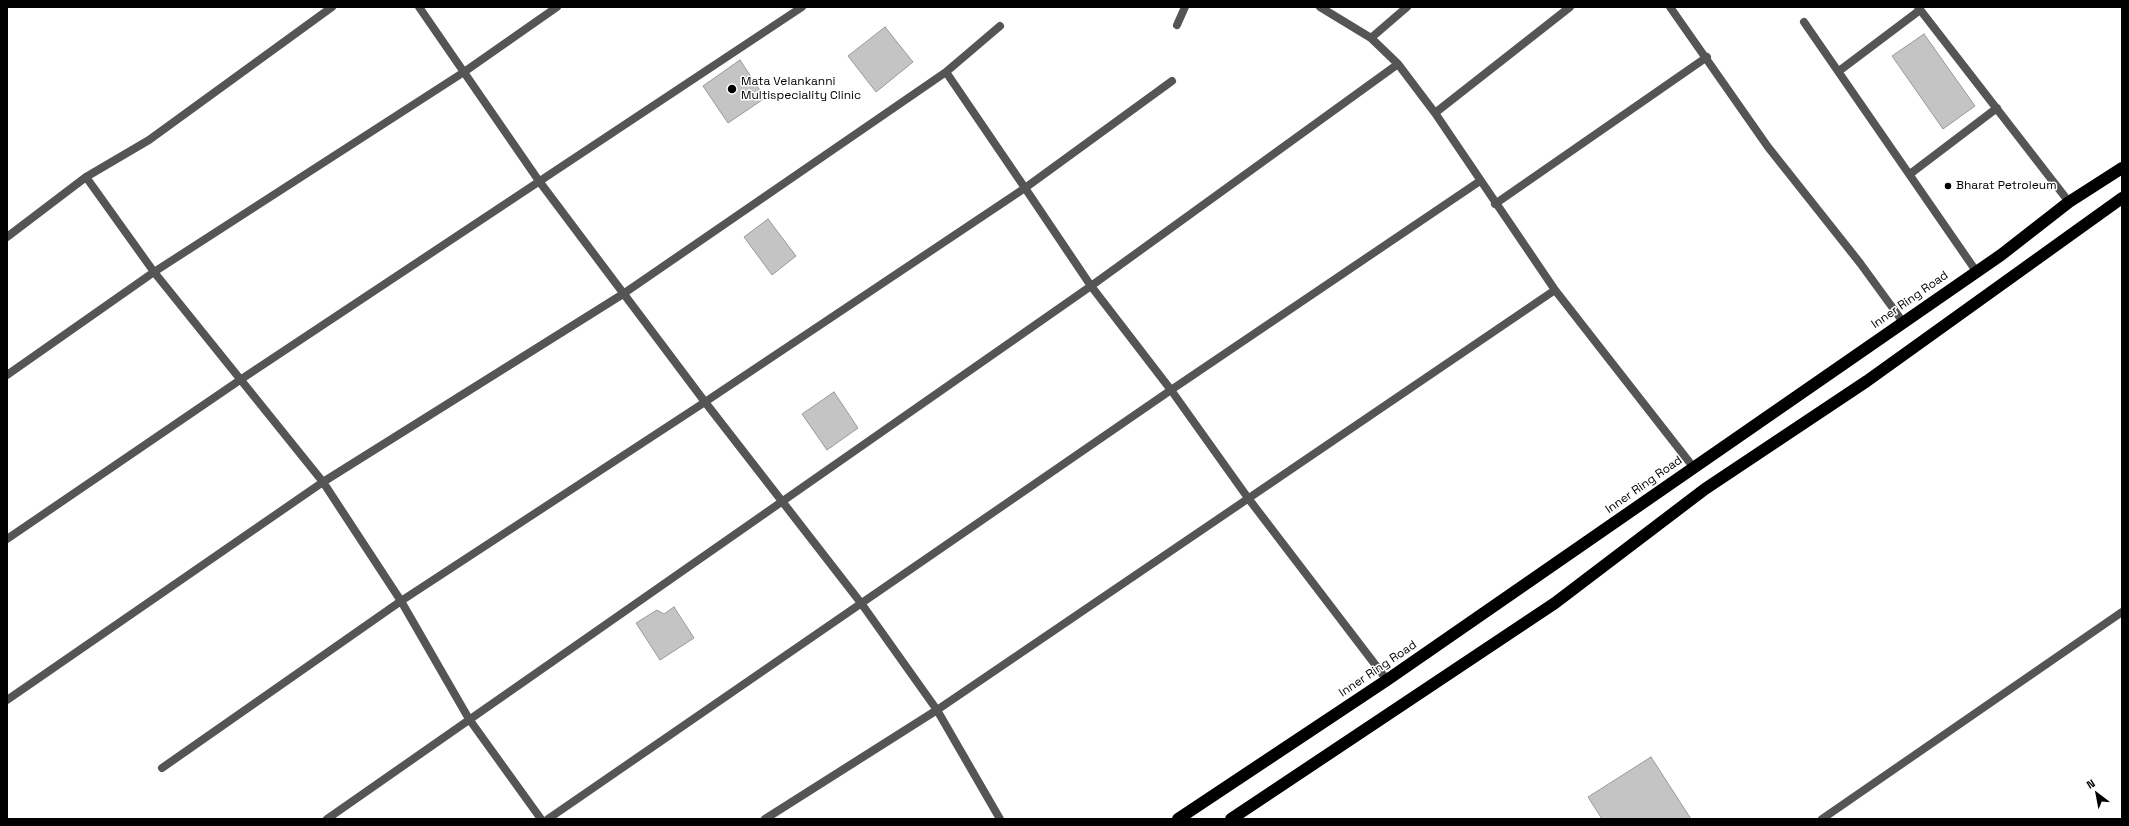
<!DOCTYPE html>
<style>
body{margin:0}
#map{position:relative;width:2129px;height:826px;overflow:hidden;background:#fff;font-family:"Space Grotesk",sans-serif}
canvas{display:block}
.frame{position:absolute;inset:0;border:8px solid #000;pointer-events:none}
.north{position:absolute;left:2077px;top:774px;width:40px;height:40px;-webkit-text-stroke:3px #fff;paint-order:stroke;rotate:328deg;font-size:11px;font-weight:700;line-height:16px;text-align:center;color:#000}
.north::after{content:'';display:block;margin:auto;width:14px;height:18px;background:#000;clip-path:polygon(50% 0,100% 100%,50% 72%,0 100%)}
</style>
<div id="map">
<canvas width="2129" height="826"></canvas>
<div class="frame"></div>
<div class="north">N</div>
</div>
<script>
const context = document.querySelector('canvas').getContext('2d');
context.lineJoin = 'round';
function paint(path, color) {
  context.fillStyle = color;
  context.fill(path, 'evenodd');
}
function shape(rows) {
  const path = new Path2D();
  for (const r of rows) {
    path.moveTo(r[0], r[1]);
    for (let i = 2; i < r.length; i += 2) path.lineTo(r[i], r[i + 1]);
  }
  return path;
}
function strokePath(path, color, width, dash) {
  context.strokeStyle = color;
  context.lineWidth = width;
  context.lineCap = dash ? 'butt' : 'round';
  context.setLineDash(dash || []);
  context.stroke(path);
}
function drawText(font, color, halo, rows, align = 'center') {
  context.font = font + ' "Space Grotesk",sans-serif';
  context.lineWidth = 3;
  context.setLineDash([]);
  context.textBaseline = 'middle';
  context.strokeStyle = halo;
  context.fillStyle = color;
  for (const [text, x, y, turn = 0] of rows) {
    context.save();
    context.translate(x, y);
    context.rotate((+turn || 0) * Math.PI / 180);
    context.textAlign = isNaN(turn) ? turn : align;
    if (halo) context.strokeText(text, 0, 0);
    context.fillText(text, 0, 0);
    context.restore();
  }
}
const building = shape([
 [885,27,913,62,876,92,848,56,885,27],
 [1924,34,1975,106,1943,129,1892,56,1924,34],
 [740,60,765,98,728,123,703,86,740,60],
 [768,219,796,256,772,275,744,237,768,219],
 [834,392,858,428,827,450,802,414,834,392],
 [674,607,694,638,660,660,636,623,657,610,664,614,674,607],
 [1651,757,1691,819,1602,819,1588,797,1651,757]
]);
const lane = shape([
 [1918,7,2069,202],
 [1804,22,1976,271],
 [1839,71,1920,10],
 [1910,174,1997,108]
]);
const street = shape([
 [332,7,149,140,86,177,154,272,323,482,401,601,469,719,541,819],
 [419,7,539,181,705,402,861,603,937,710,1000,819],
 [1320,7,1371,38,1398,64,1435,113,1555,290],
 [1670,7,1768,147,1860,263,1903,322],
 [1177,25,1185,7],
 [1371,38,1407,7],
 [946,72,1025,188,1172,81],
 [1435,113,1570,7],
 [1495,204,1707,57],
 [7,237,86,177],
 [7,375,154,272,464,72,557,7],
 [7,539,240,380,802,7],
 [7,700,323,482,623,294,946,72,1000,26],
 [162,768,401,601,705,402,1025,188,1091,286,1171,390,1248,498,1387,680],
 [327,819,1091,286,1398,64],
 [548,819,1171,390,1480,181],
 [765,819,937,710,1555,290,1694,468],
 [1822,819,2122,612]
]);
const highway = shape([
 [1178,819,1387,680,2001,255,2069,202,2122,168],
 [1231,819,1555,603,1705,489,1867,381,2122,198]
]);
const markers = [
 [732,89,5,"#000"],
 [1948,186,4,"#000"]
];
const poiNames = [
 ["Mata Velankanni",741,82],
 ["Multispeciality Clinic",741,96],
 ["Bharat Petroleum",1956,186]
];
const streetNames = [
 ["Inner Ring Road",1910,300,-35],
 ["Inner Ring Road",1644,485,-35],
 ["Inner Ring Road",1378,669,-34]
];
paint(building, '#c4c4c4');
strokePath(building, '#999', 1);
strokePath(lane, '#555', 8);
strokePath(street, '#555', 8);
strokePath(highway, '#000', 12);
for (const [x, y, r, color] of markers) {
  const dot = new Path2D();
  dot.arc(x, y, r, 0, 2 * Math.PI);
  context.fillStyle = color;
  context.fill(dot);
  strokePath(dot, '#fff', 1.5);
}
drawText('12px', '#000', '#fff', poiNames, 'left');
drawText('12px', '#000', '#fff', streetNames);
</script>
